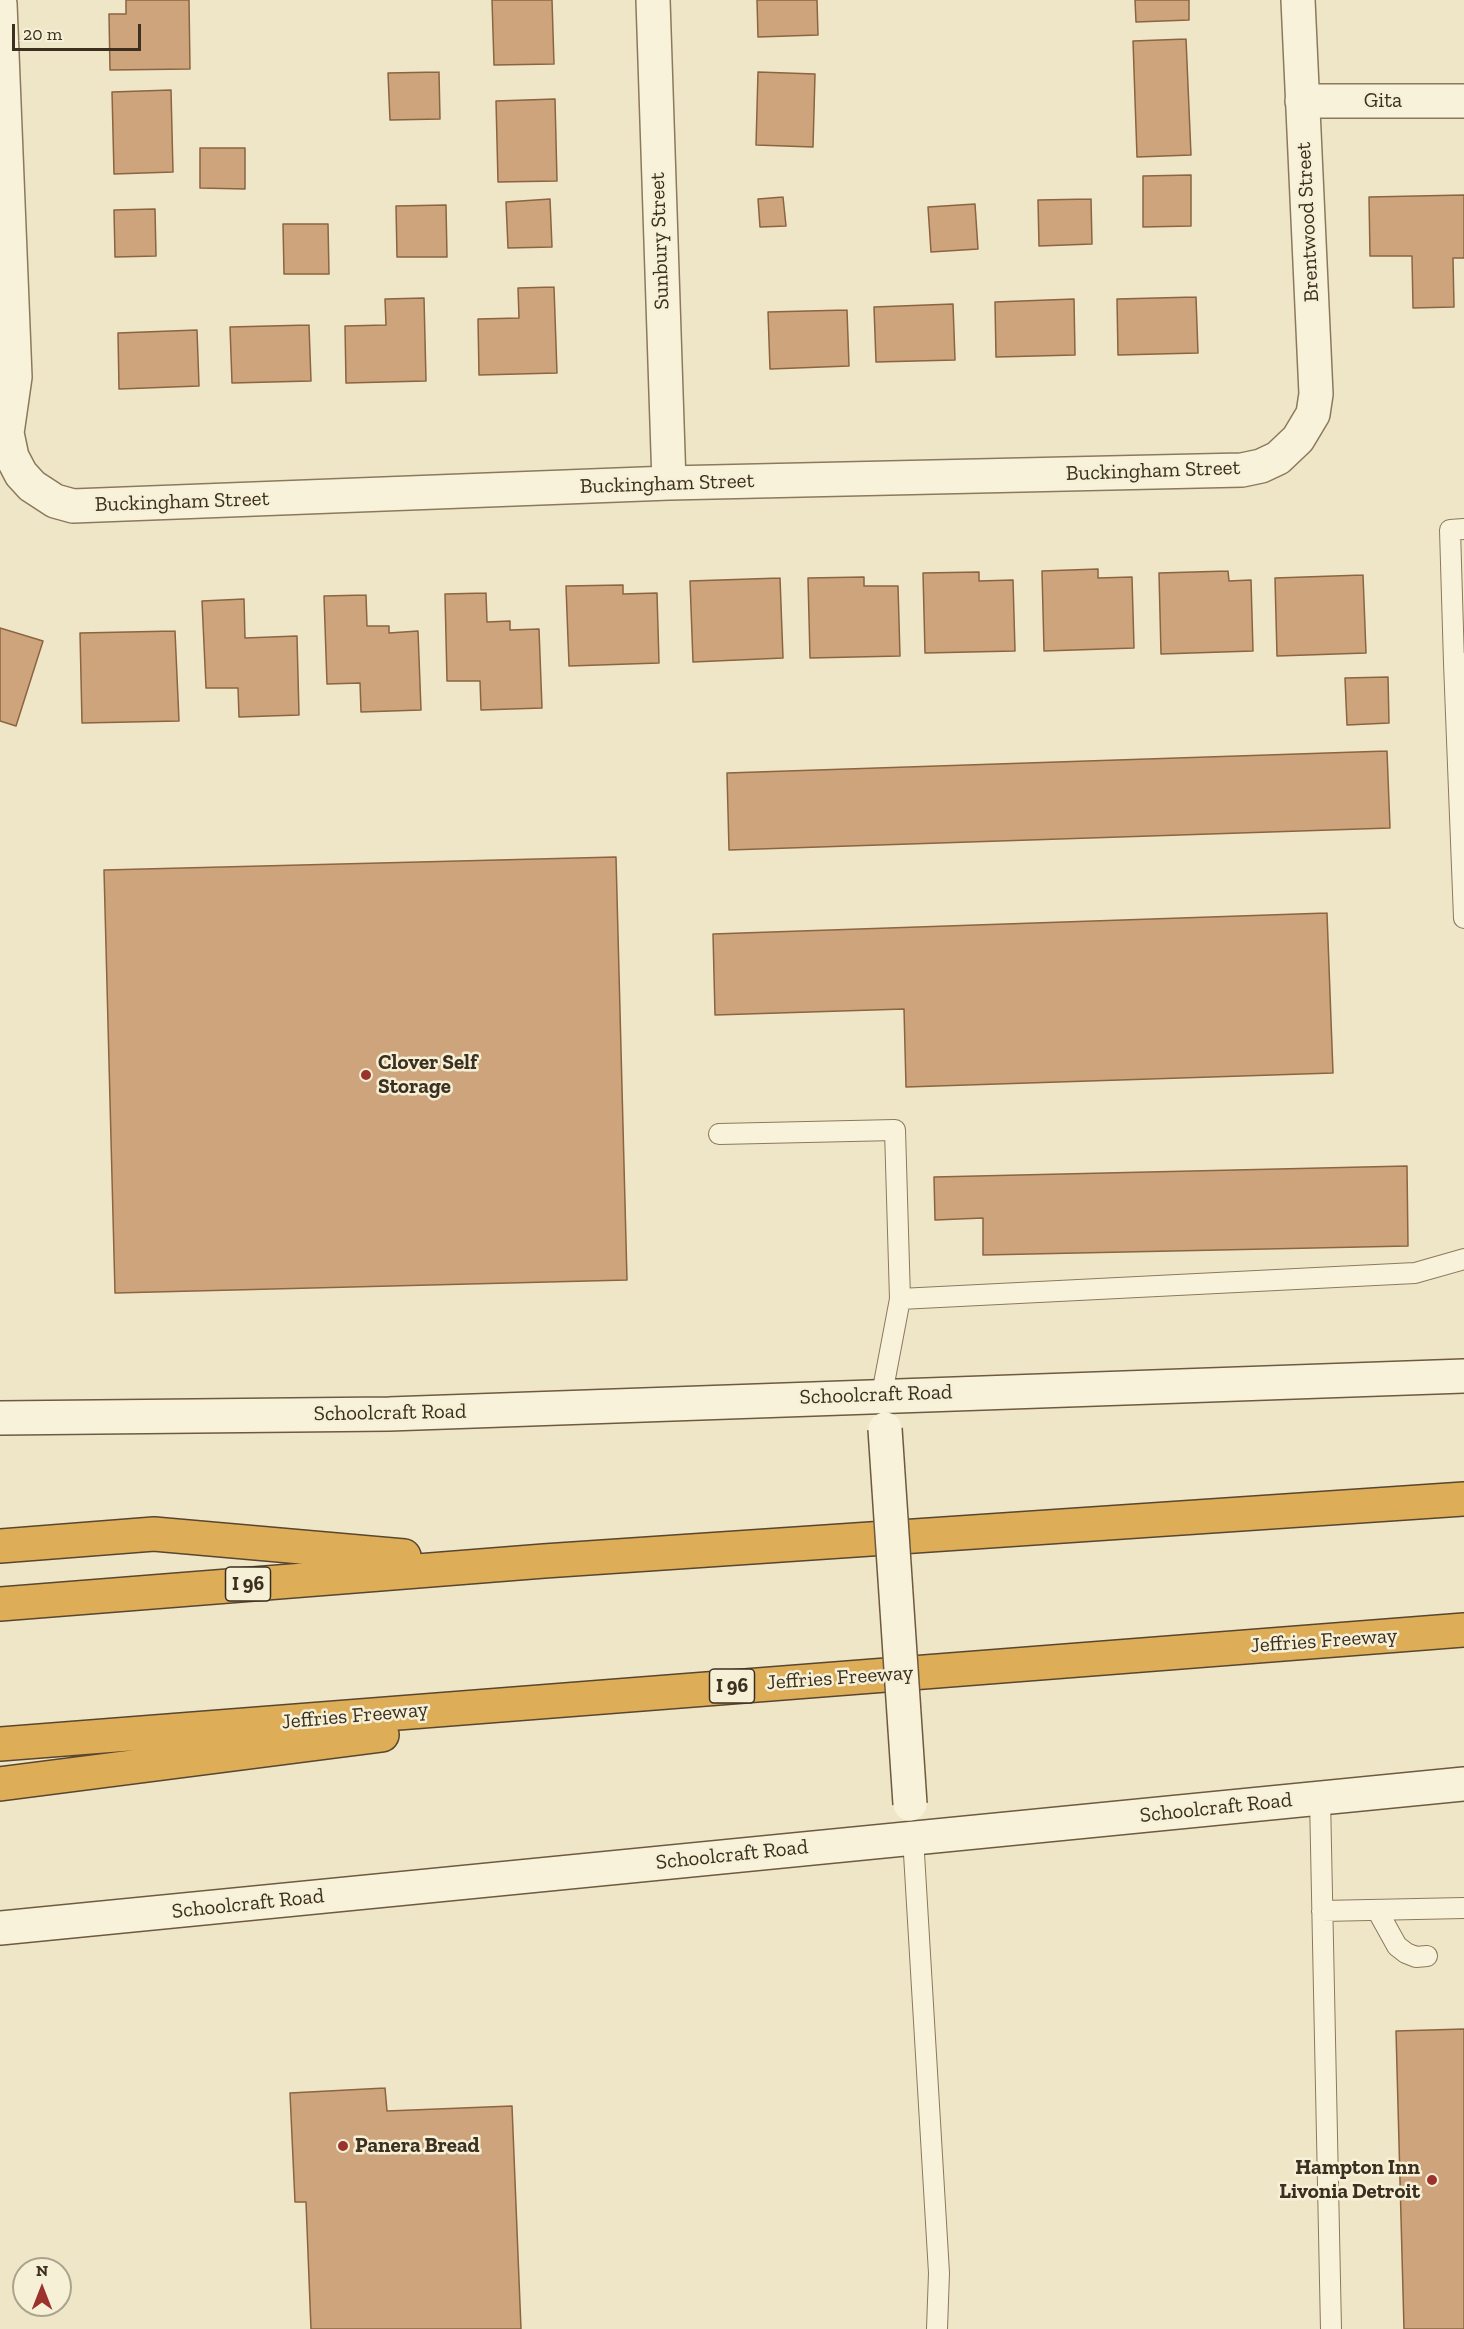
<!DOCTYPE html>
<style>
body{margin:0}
#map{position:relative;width:1464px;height:2329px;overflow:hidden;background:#efe6c7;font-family:"Zilla Slab",serif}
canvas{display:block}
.north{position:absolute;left:12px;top:2257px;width:60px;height:60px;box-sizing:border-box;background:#f6f0d7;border:2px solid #aca38e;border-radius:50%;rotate:0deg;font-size:16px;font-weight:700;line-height:24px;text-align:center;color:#3c2f20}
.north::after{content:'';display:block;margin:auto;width:21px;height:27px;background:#9b322b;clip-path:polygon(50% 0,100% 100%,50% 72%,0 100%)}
.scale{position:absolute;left:12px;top:24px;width:129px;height:27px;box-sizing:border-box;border:3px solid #3c2f20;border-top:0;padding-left:8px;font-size:18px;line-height:21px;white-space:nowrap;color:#3c2f20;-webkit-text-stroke:4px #f6f0d7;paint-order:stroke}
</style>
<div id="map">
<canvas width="1464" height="2329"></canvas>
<div class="north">N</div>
<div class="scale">20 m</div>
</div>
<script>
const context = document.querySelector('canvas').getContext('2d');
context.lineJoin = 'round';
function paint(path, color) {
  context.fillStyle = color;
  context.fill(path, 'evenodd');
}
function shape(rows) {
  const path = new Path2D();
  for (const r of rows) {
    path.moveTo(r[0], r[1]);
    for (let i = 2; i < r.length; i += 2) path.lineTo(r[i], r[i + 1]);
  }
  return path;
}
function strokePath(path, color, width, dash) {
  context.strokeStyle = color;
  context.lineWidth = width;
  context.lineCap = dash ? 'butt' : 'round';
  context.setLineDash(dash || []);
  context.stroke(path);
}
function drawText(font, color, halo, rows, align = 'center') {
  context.font = font + ' "Zilla Slab",serif';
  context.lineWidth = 5;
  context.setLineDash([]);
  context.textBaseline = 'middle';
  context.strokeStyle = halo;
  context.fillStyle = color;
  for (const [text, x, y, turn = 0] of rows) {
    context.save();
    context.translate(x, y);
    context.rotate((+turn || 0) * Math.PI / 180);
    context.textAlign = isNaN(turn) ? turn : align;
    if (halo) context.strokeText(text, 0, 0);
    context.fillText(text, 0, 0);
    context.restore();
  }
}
const building = shape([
 [126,0,189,0,190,69,110,70,109,14,126,14,126,0],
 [492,0,552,0,554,64,494,65,492,0],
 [757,0,817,0,818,35,758,37,757,0],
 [1135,0,1189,0,1189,20,1136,22,1135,0],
 [1186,39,1191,155,1137,157,1133,41,1186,39],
 [439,72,440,119,390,120,388,73,439,72],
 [758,72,815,74,813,147,756,145,758,72],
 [171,90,173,172,114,174,112,92,171,90],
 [555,99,557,181,498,182,496,101,555,99],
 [200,148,245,148,245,189,200,188,200,148],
 [1191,175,1191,226,1143,227,1143,176,1191,175],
 [1464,195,1464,258,1453,258,1454,307,1413,308,1412,256,1370,256,1369,197,1464,195],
 [783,197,786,226,760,227,758,199,783,197],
 [550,199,552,247,508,248,506,202,550,199],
 [1091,199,1092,244,1039,246,1038,200,1091,199],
 [975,204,978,249,931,252,928,207,975,204],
 [446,205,447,257,397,257,396,206,446,205],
 [155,209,156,256,115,257,114,210,155,209],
 [283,224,328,224,329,274,284,274,283,224],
 [554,287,557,373,479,375,478,319,519,318,518,288,554,287],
 [1196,297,1198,353,1118,355,1117,299,1196,297],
 [424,298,426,381,346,383,345,326,386,325,385,299,424,298],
 [1074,299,1075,355,996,357,995,302,1074,299],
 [953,304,955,360,876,362,874,307,953,304],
 [847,310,849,366,770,369,768,312,847,310],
 [309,325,311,381,232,383,230,327,309,325],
 [197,330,199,386,119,389,118,333,197,330],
 [1098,569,1098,578,1132,577,1134,648,1044,651,1042,571,1098,569],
 [1228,571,1229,581,1251,580,1253,651,1161,654,1159,573,1228,571],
 [979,572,979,581,1013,580,1015,651,925,653,923,573,979,572],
 [1363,575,1366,653,1277,656,1275,578,1363,575],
 [864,577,864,586,898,586,900,656,810,658,808,578,864,577],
 [780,578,783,658,693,662,690,581,780,578],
 [623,585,623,594,657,593,659,663,569,666,566,586,623,585],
 [486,593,487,622,510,621,510,630,539,629,542,708,481,710,480,681,447,681,445,594,486,593],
 [366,595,367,626,389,626,389,633,418,631,421,710,361,712,360,683,327,684,324,596,366,595],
 [244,599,245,638,297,636,299,715,239,717,238,688,206,688,202,601,244,599],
 [0,628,43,641,16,726,0,721,0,628],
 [175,631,179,721,82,723,80,633,175,631],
 [1388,677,1389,723,1347,725,1345,678,1388,677],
 [1387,751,1390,828,729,850,727,773,1387,751],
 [616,857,627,1280,115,1293,104,870,616,857],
 [1327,913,1333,1073,906,1087,904,1009,715,1015,713,934,1327,913],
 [1407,1166,1408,1246,983,1255,983,1218,935,1220,934,1177,1407,1166],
 [1464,2029,1464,2329,1404,2329,1396,2031,1464,2029],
 [385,2088,387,2111,512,2106,521,2329,311,2329,306,2202,295,2202,290,2093,385,2088]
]);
const lane = shape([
 [1464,529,1450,530,1454,663,1464,663],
 [1454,663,1464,918],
 [719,1134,895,1130,900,1299],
 [882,1394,900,1299,1415,1273,1464,1259],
 [1320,1798,1331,2329],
 [913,1837,939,2273,937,2329],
 [1377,1910,1397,1946,1406,1953,1416,1957,1427,1956],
 [1322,1911,1464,1908]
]);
const street = shape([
 [653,0,669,483],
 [0,4,15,377,7,433,12,457,21,474,32,486,55,501,73,506,669,483,1242,470,1261,466,1278,458,1298,439,1313,414,1316,394,1298,0],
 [1302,101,1464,101]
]);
const secondary = shape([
 [0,1418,389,1414,1464,1376],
 [0,1928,1464,1784]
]);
const highway = shape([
 [0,1546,154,1534,404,1556],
 [0,1604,544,1561,1464,1499],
 [0,1744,1464,1630],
 [0,1784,382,1735]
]);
const secondaryBridge = shape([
 [885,1429,910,1804]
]);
const markers = [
 [366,1075,6,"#9b322b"],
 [343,2146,6,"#9b322b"],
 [1432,2180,6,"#9b322b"]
];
const shields = [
 [248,1584,45],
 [732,1686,45]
];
const shieldNames = [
 ["I 96",248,1584],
 ["I 96",732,1686]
];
const streetNames = [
 ["Gita",1383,101],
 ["Brentwood Street",1308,222,-93],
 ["Sunbury Street",660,241,-92],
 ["Buckingham Street",1153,471,-2],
 ["Buckingham Street",667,484,-2],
 ["Buckingham Street",182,502,-2],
 ["Schoolcraft Road",876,1395,-2],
 ["Schoolcraft Road",390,1413,-1],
 ["Jeffries Freeway",1324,1641,-4],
 ["Jeffries Freeway",840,1678,-4],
 ["Jeffries Freeway",355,1716,-5],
 ["Schoolcraft Road",1216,1808,-6],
 ["Schoolcraft Road",732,1855,-6],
 ["Schoolcraft Road",248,1904,-6]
];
const poiNames = [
 ["Clover Self",378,1063],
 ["Storage",378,1087],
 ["Panera Bread",355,2146],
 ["Hampton Inn",1420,2168,"right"],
 ["Livonia Detroit",1420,2192,"right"]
];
paint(building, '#cea47d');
strokePath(building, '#8b6441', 1.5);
strokePath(lane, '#8b795c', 22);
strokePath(street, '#8b795c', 36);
strokePath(secondary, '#6d5a3f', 36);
strokePath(highway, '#594630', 36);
strokePath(lane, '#f9f2db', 20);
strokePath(street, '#f9f2db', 33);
strokePath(secondary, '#f9f2db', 33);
strokePath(highway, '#dead58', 33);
strokePath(secondaryBridge, '#6d5a3f', 36, []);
strokePath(secondaryBridge, '#f9f2db', 33);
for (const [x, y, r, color] of markers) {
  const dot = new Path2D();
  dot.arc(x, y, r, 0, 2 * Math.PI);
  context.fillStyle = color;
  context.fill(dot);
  strokePath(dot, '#f6f0d7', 2);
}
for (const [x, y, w] of shields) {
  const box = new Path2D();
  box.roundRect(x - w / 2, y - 17, w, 34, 4.5);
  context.fillStyle = '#f6f0d7';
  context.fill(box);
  strokePath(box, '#3c2f20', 1.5);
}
drawText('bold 20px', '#3c2f20', null, shieldNames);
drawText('21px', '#3c2f20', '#f6f0d7', streetNames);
drawText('bold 21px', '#3c2f20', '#f6f0d7', poiNames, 'left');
</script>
